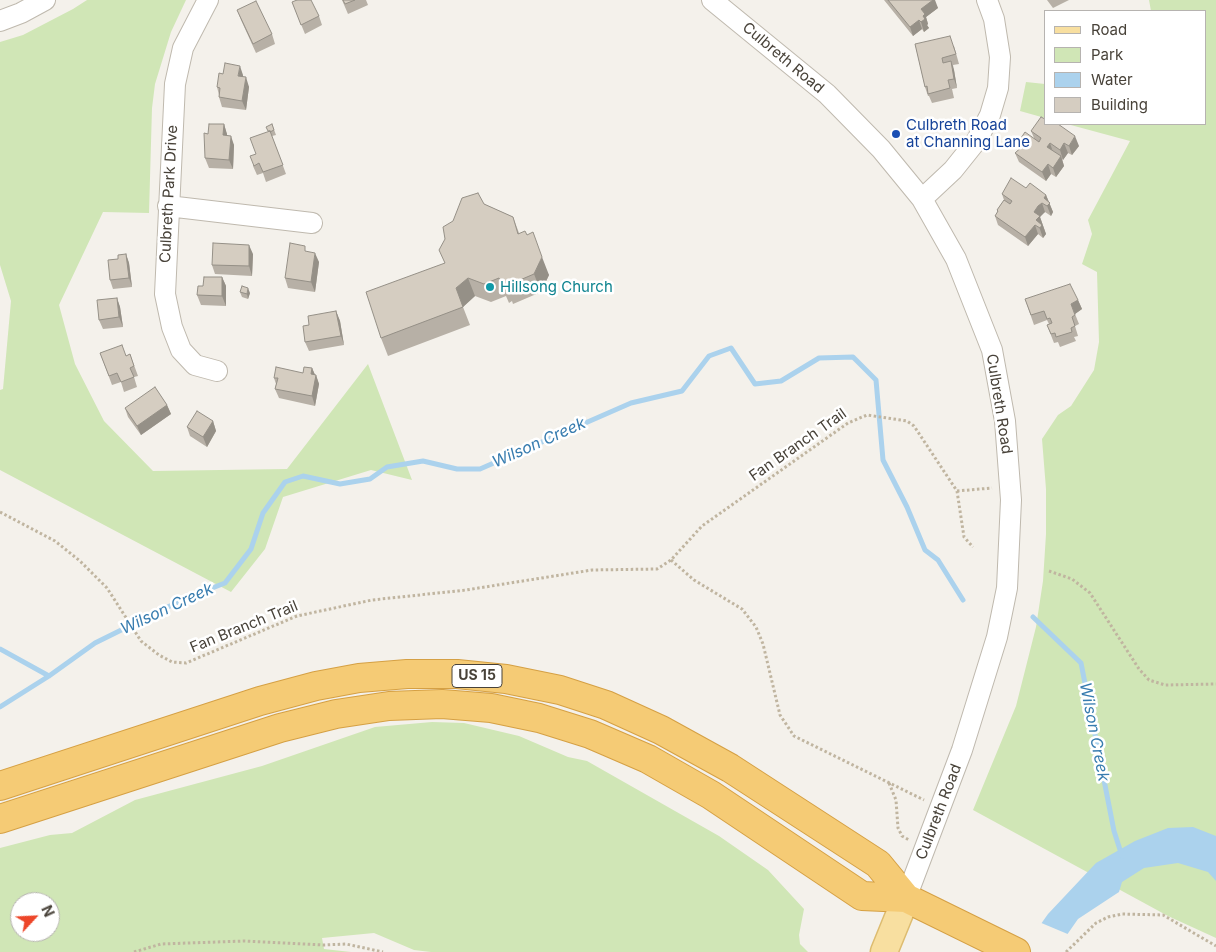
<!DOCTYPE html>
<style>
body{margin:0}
#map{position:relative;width:1216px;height:952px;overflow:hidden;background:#f4f1eb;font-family:Inter,sans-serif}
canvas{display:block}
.legend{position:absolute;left:1044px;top:10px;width:162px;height:115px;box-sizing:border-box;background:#fff;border:1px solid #b6b3b0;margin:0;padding:6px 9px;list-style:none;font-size:15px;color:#484239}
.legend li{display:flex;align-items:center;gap:10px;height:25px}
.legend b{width:25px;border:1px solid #b6b3b0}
.north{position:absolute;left:10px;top:892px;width:50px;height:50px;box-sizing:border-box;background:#fff;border:1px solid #b6b3b0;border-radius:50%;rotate:65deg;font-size:14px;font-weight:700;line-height:20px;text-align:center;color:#484239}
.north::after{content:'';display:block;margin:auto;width:18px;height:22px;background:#ed4629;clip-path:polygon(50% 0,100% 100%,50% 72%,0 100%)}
</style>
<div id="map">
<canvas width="1216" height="952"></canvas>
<ul class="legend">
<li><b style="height:6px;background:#f8dfa0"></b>Road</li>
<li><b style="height:14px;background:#d0e6b6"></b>Park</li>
<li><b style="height:14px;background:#abd2ed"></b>Water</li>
<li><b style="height:14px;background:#d5cdc1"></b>Building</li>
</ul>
<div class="north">N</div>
</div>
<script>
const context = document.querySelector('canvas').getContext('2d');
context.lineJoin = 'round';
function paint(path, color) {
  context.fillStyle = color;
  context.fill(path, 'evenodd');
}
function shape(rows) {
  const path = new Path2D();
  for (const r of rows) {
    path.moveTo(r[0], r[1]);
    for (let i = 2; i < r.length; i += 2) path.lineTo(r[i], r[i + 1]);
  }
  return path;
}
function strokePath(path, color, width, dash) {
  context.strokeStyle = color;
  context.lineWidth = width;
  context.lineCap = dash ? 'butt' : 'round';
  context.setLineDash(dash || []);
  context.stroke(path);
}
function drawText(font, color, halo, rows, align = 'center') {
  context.font = font + ' Inter,sans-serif';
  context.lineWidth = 5;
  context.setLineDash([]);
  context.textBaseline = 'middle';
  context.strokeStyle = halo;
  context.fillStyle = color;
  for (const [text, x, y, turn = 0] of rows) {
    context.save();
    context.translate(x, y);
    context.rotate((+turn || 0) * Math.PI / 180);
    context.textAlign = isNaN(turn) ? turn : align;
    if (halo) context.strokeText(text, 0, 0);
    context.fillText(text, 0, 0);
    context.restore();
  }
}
const green = shape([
 [87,0,186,0,171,32,155,84,152,108,149,213,103,212,59,305,75,364,104,421,153,471,287,469,368,364,412,480,371,470,283,497,265,549,231,592,0,470,0,390,3,389,11,301,0,265,0,42,23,35,73,9],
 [1149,0,1216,0,1216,938,1168,916,973,810,1016,706,1036,627,1043,581,1046,534,1046,489,1042,439,1058,415,1071,406,1094,370,1099,342,1097,272,1082,264,1092,234,1088,220,1130,141,1067,124,1205,124,1205,11,1151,11],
 [1026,82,1045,84,1045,118,1020,111],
 [432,722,464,723,519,736,568,757,587,761,719,836,768,870,804,909,799,935,800,944,808,952,431,952,414,950,374,933,322,938,324,949,351,952,0,952,0,848,50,835,72,833,135,800,262,766,375,727],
 [20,902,50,902,50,932,20,932]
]);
const water = shape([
 [1193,827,1216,836,1216,881,1208,872,1178,863,1144,868,1122,882,1119,892,1078,919,1055,952,1021,952,1048,914,1096,863,1135,841,1168,828]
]);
const pier = shape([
 [1039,922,1070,935,1058,952,1018,952]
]);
const stream = shape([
 [1033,617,1081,663,1114,831,1122,856],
 [0,649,49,676],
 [0,707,49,676,95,643,184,599,225,583,251,549,263,513,285,482,303,476,340,484,370,479,387,467,423,461,457,469,480,469,631,403,682,391,709,356,731,348,755,384,781,381,819,358,853,357,876,380,883,460,907,507,925,550,938,560,963,600]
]);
const path = shape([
 [957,491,992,488],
 [0,512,55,541,80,561,107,588,141,641,159,655,172,662,186,663,297,616,372,600,466,590,592,570,657,569,671,560,702,526,848,423,867,415,907,421,914,426,957,491,964,537,973,547],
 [671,560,694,580,742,609,756,627,763,644,780,715,794,736,924,800],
 [1049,571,1072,579,1090,593,1139,669,1149,680,1165,685,1216,684],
 [889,783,896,800,898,828,902,836,909,840],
 [134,952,161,944,244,941,324,945,346,944,383,952],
 [1066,952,1096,923,1108,917,1122,914,1163,915,1216,946]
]);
const minor = shape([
 [208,0,183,48,175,84,165,294,172,327,181,350,195,365,217,371],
 [712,0,827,94,881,149,922,199,956,259,992,350,1005,421,1011,500,1007,588,997,637,962,750,906,898],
 [0,21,21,13,45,0],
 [922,199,953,170,977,140,990,115,998,88,1000,57,994,19,987,0],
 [168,206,312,223]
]);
const major = shape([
 [884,952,906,898]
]);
const highway = shape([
 [0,786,260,701,316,686,359,678,407,674,457,674,506,679,560,690,606,705,661,730,730,768,878,864,906,898],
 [0,819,280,728,336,714,389,706,442,704,491,708,539,718,590,734,648,759,711,795,862,896,906,898,1016,952]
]);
const wall = shape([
 [342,0,366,0,368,5,348,14],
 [884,0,933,0,938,8,926,17,928,24,927,25,929,28,924,32,922,29,913,36],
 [1047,0,1069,0,1053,8],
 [292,2,319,16,322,25,305,34],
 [237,10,272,34,275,44,256,53,241,20],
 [915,44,954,46,959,64,953,65,954,70,957,88,952,89,954,98,932,103,929,96,928,96,925,87],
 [243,75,243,77,249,87,246,110,222,107,219,97,219,95,217,87],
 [224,124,227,135,234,145,233,169,209,168,205,158,208,134],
 [272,124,276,135,272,136,286,174,266,182,263,173,257,175,253,166,256,154],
 [1031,131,1079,146,1072,155,1068,153,1063,160,1062,159,1064,166,1056,177,1051,174,1046,181,1019,162,1015,153,1021,148,1019,141,1034,138],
 [1026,188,1046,195,1053,212,1051,216,1045,212,1041,215,1040,217,1046,234,1043,238,1038,234,1028,246,998,225,995,216,997,213,997,210,1004,200,1002,194],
 [484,204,513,217,519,233,549,275,541,292,513,304,512,301,509,303,506,296,491,302,475,296,463,307,470,325,388,356,381,338,444,264],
 [308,252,319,262,315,292,288,288,285,278],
 [126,254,129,263,132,287,113,289,110,280,118,259],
 [253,254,252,276,215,274,212,265],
 [222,277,226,286,226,306,201,305,197,295,203,286],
 [240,292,250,293,248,299,242,297],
 [117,298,120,307,123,327,103,329,99,320],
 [1025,299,1078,300,1082,309,1075,314,1079,324,1075,326,1078,336,1074,337,1076,341,1060,347,1058,342,1054,343,1047,325,1049,324,1047,320,1034,325],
 [336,311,340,321,344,345,309,351,305,342,309,325],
 [100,353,126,356,130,354,138,376,134,377,137,387,124,392,121,382,112,385],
 [312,368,315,375,316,375,319,384,315,406,279,398,275,389,276,384,274,378,303,373],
 [167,405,171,414,141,435,128,417,125,408],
 [213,421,216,431,207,447,190,436,187,427]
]);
const shadedWall = shape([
 [933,0,935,0,938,8,926,17,928,24,927,25,929,28,924,32,921,22,921,9],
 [919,20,922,29,913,36,910,27],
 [951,61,954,70,957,88,954,79],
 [240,66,243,75,242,86,238,76],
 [246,77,249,87,246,110,242,101],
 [224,124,227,134,226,144,223,135],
 [231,136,234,145,233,169,229,160],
 [1075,136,1079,146,1072,155,1069,146],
 [1050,143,1053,152,1047,147],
 [1064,143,1068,153,1063,160,1060,150],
 [1061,156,1064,166,1056,177,1053,168],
 [1048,164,1051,174,1046,181,1042,172],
 [1046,195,1053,212,1051,216,1044,198],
 [1042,203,1045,212,1040,217,1046,234,1043,238,1034,212,1038,206],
 [1035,225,1038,234,1028,246,1025,237],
 [249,245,253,254,252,276,249,266],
 [315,253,319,262,315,292,311,282],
 [126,254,129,263,132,287,129,278],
 [542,257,549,275,541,292,534,274],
 [222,277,226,286,226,306,222,296],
 [468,278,475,296,463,307,456,288],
 [248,288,250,293,248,299,247,294],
 [117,298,120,307,123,327,119,317],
 [1078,300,1082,309,1075,314,1071,304],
 [336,311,340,321,344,345,341,336],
 [312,368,316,377,316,375,319,384,315,406,312,396,311,374],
 [167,405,171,414,141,435,137,426],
 [213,421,216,431,207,447,203,437]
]);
const building = shape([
 [297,0,311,0,319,16,301,25,292,2,297,0],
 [343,0,355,0,345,4,343,0],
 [888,0,933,0,921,9,925,14,923,16,925,19,921,22,919,20,910,27,888,0],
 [256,1,272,34,253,44,237,10,256,1],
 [950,36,956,54,942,58,943,63,951,61,954,79,948,80,950,88,928,94,927,86,925,87,915,44,950,36],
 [225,63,240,66,238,76,246,77,242,101,219,97,220,88,217,87,219,73,223,74,225,63],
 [1041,117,1045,119,1045,124,1058,124,1075,136,1069,146,1064,143,1060,150,1050,143,1047,147,1061,156,1053,168,1048,164,1042,172,1015,153,1024,145,1019,141,1025,132,1039,142,1041,138,1031,131,1041,117],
 [209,124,224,124,223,135,231,136,229,160,205,158,204,133,208,134,209,124],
 [272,124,274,130,270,132,270,131,268,131,266,127,272,124],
 [270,131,283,165,263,172,259,163,254,166,250,156,256,154,250,138,270,131],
 [1011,178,1026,188,1030,183,1046,195,1044,198,1050,203,1047,206,1042,203,1038,206,1034,212,1040,216,1036,220,1042,225,1040,228,1035,225,1025,237,995,216,998,211,997,210,1004,200,1010,204,1012,201,1002,194,1011,178],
 [478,193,484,204,513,217,518,234,525,231,527,235,533,232,542,257,534,274,506,286,505,283,502,285,499,278,484,284,468,278,456,288,463,307,381,338,366,292,445,263,439,250,445,239,443,227,453,221,462,198,478,193],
 [213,243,249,245,249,266,212,265,213,243],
 [290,243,305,246,305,251,315,253,311,282,285,278,290,243],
 [126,254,129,278,110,280,108,260,118,259,118,255,126,254],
 [204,277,222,277,222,296,197,295,198,286,203,286,204,277],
 [1070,284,1078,300,1071,304,1075,315,1072,317,1075,326,1071,328,1072,332,1056,337,1055,333,1051,334,1047,325,1052,323,1050,318,1047,319,1044,311,1031,315,1025,299,1070,284],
 [242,286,248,288,247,294,240,292,242,286],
 [117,298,119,317,99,320,97,300,117,298],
 [336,311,341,336,305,342,303,326,309,325,308,316,336,311],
 [122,345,126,356,130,354,134,366,130,368,134,377,121,382,117,373,109,376,100,353,122,345],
 [276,367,303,373,304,367,312,368,311,374,316,375,312,396,275,389,278,378,274,378,276,367],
 [155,387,167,405,137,426,125,408,155,387],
 [197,411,213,421,203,437,187,427,197,411]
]);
const markers = [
 [896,134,5,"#1a4fb4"],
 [490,287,5,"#0f9aa8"]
];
const shields = [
 [477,676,50]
];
const shieldNames = [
 ["US 15",477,676]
];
const streetNames = [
 ["Culbreth Road",783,58,40],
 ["Culbreth Park Drive",169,194,-87],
 ["Culbreth Road",999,404,81],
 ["Fan Branch Trail",798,445,-35],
 ["Fan Branch Trail",244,627,-22],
 ["Culbreth Road",939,812,-69]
];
const transitNames = [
 ["Culbreth Road",906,125],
 ["at Channing Lane",906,142]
];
const cultureNames = [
 ["Hillsong Church",500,287]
];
const waterNames = [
 ["Wilson Creek",539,443,-24],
 ["Wilson Creek",167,609,-25],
 ["Wilson Creek",1094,732,79]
];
paint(green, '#d0e6b6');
paint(water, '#abd2ed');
paint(pier, '#f4f1eb');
strokePath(stream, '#abd2ed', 5);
strokePath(minor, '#bfb9ae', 22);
strokePath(major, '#ddbc70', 29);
strokePath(highway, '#d5a044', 30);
strokePath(path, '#c0b5a0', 3, [2.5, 2.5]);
strokePath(minor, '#fff', 20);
strokePath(major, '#f8dfa0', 26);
strokePath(highway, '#f5cb75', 28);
paint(wall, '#b7b0a6');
paint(shadedWall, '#959087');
paint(building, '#d5cdc1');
strokePath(building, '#959087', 1);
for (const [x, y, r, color] of markers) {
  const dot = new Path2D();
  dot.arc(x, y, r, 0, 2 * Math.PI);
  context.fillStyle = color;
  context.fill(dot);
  strokePath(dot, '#fff', 2);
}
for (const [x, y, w] of shields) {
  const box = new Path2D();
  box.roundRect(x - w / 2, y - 11.5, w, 23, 4);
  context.fillStyle = '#fff';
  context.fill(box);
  strokePath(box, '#484239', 1);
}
drawText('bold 14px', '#484239', null, shieldNames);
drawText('15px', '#484239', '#fff', streetNames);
drawText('15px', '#164399', '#fff', transitNames, 'left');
drawText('15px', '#0d838f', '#fff', cultureNames, 'left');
drawText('italic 16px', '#377caf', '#fff', waterNames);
</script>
